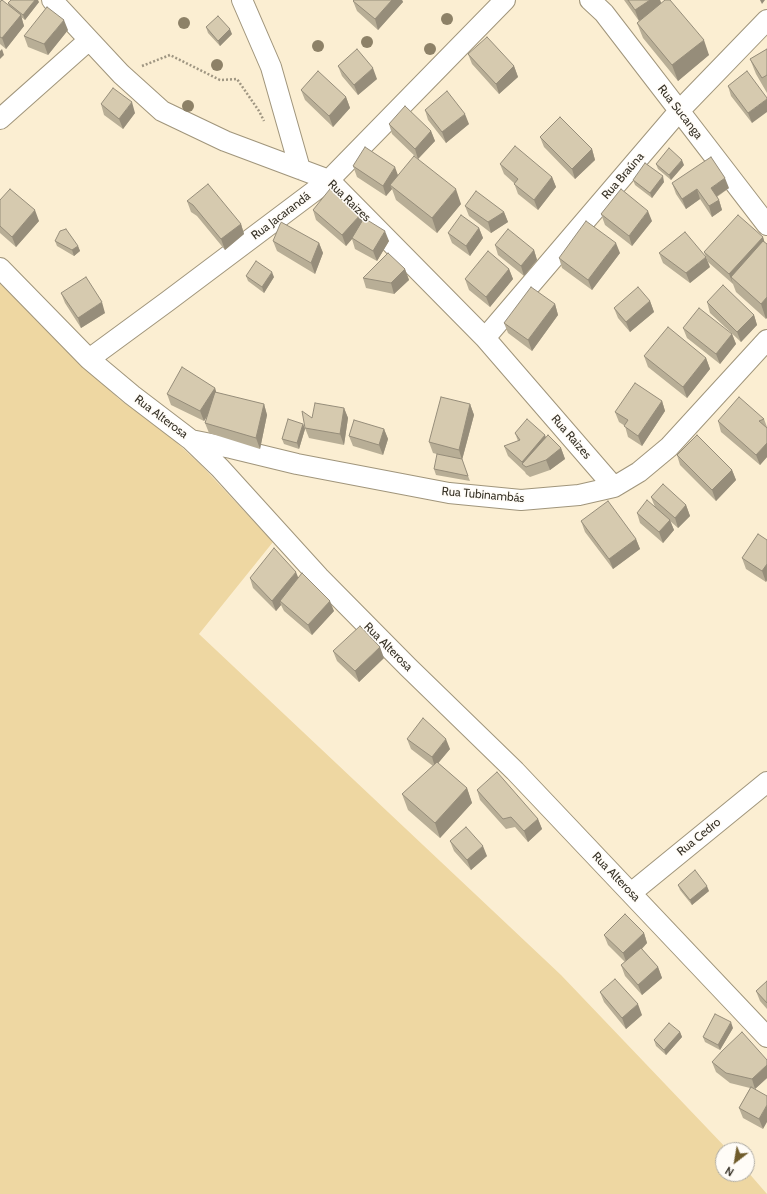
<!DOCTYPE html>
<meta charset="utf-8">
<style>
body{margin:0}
#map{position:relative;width:767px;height:1194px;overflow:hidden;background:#fbeed2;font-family:Cabin,sans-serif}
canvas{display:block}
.north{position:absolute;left:715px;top:1142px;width:40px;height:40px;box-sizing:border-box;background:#fffcf7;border:1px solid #afaca4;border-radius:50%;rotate:211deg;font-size:11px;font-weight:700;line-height:16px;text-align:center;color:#383328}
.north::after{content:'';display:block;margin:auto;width:14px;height:18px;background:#705c2b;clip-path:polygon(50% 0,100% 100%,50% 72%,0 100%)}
</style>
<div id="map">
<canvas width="767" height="1194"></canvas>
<div class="north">N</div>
</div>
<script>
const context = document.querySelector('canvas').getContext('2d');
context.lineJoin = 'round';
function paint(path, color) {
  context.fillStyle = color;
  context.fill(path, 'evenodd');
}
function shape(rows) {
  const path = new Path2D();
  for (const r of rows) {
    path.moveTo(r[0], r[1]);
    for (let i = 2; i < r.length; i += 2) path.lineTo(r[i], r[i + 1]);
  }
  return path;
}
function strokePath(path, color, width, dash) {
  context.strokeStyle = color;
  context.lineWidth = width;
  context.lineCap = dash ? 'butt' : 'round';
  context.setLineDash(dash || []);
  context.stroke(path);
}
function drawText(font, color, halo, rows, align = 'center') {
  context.font = font + ' Cabin,sans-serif';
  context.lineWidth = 3;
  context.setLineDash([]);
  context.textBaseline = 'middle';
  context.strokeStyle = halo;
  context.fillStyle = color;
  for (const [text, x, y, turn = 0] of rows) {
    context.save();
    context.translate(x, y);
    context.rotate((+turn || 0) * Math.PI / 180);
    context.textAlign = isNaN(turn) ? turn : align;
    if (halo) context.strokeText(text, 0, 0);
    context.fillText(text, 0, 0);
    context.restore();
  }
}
const green = shape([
 [0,283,119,399,163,430,202,466,273,542,199,634,561,975,728,1150,723,1150,723,1174,747,1174,747,1171,767,1194,0,1194]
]);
const path = shape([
 [142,66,170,55,220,80,237,79,259,111,264,121]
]);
const minor = shape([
 [52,0,121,74,162,111,225,141,329,180,485,338,614,487],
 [242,0,271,67,300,169],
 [590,0,604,13,767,225],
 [0,119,89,40],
 [0,268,89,359,132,395,191,440,220,468,319,577,408,667,515,771,767,1037],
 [485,338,679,111,767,20],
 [89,359,168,301,329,180,505,0],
 [191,440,231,448,297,464,449,493,521,500,579,495,614,487,639,472,669,447,767,340],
 [631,893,767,782]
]);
const trees = [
 [447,19],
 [184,23],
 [367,42],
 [318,46],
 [430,49],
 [217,65],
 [188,106]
];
const wall = shape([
 [0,0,2,0,2,1,9,7,8,3,39,2,25,20,21,17,24,26,6,49,0,44,0,2,1,2],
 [354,0,402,0,403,2,378,30,357,11,353,1],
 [624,0,660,0,661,3,709,55,678,81,643,38,637,23,648,14,639,21],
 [206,27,232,34,220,46,208,33],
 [68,30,48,55,28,47,24,36],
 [767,49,767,93,756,74,750,59],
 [468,54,514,66,518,77,499,94,472,64],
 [338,66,377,79,358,95,342,76],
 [747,71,752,123,731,96,728,86],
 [301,90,346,97,350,108,333,127,305,100],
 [101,104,135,113,123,129,104,115],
 [425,110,469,124,446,143,428,120],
 [389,124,431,131,435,141,418,159,392,134],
 [540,137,592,149,595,160,575,179,544,147],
 [500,164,552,177,556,187,538,210,518,194,514,183,504,174],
 [656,164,684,165,671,180,658,169],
 [353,166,398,175,461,204,437,233,396,200,392,189,386,196,357,177],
 [633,180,664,182,652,198,635,185],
 [672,183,729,188,717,197,719,200,722,210,712,217,700,199,686,209,676,194],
 [0,200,39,221,16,247,0,233],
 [187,201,241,224,244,234,225,250,197,216,191,212],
 [465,206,504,212,508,222,491,233,469,216],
 [313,210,362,221,389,241,377,261,355,249,352,239,346,246,316,220],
 [601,214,652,221,632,246,605,225],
 [479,228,483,238,470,256,452,243,448,233],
 [763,237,764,242,766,319,736,292,733,284,708,262,704,252],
 [55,241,78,246,80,251,74,256,57,246],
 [273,241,319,243,323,253,315,274,277,251],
 [495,245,534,250,537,260,524,276,498,255],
 [620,253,592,290,562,268,559,258],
 [659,253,710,267,690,283,663,263],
 [405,269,409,280,394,294,366,288,363,278],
 [509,269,513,279,490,307,469,290,465,279],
 [246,276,274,277,264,293,248,281],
 [61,293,105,313,81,328,65,303],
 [650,301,654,312,630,332,618,318,614,308],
 [707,302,754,315,757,325,741,342,710,313],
 [555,304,558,315,532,351,508,333,504,323],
 [683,328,732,334,736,344,720,364,687,338],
 [644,356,706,358,710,369,687,398,648,367],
 [215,388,216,393,264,404,267,415,260,449,209,433,205,423,207,417,204,421,171,405,167,394],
 [662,401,665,411,642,446,628,437,625,426,619,422,615,412],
 [470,404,474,415,462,460,470,481,436,475,434,469,448,457,433,453,429,442],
 [344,408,348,418,344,445,309,438,305,428,312,418],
 [764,419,767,427,767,457,760,465,721,432,718,421],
 [303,424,305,429,299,449,284,444,282,439],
 [384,429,388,439,383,455,353,446,349,436],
 [515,433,546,438,561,448,565,459,550,470,530,477,526,474,525,472,508,456,504,446,518,441],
 [677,455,732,470,736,480,716,501,680,465],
 [651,497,686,505,690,516,678,528,670,521,674,530,663,543,640,523,637,513,655,507],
 [581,521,636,539,640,549,613,569,585,532],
 [767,540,767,580,766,582,746,569,742,558],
 [250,578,298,578,334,611,312,635,284,611,281,605,276,611,253,588],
 [333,651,384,658,359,682,337,661],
 [407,739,450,749,438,763,467,788,472,803,440,838,408,810,402,794,433,766,411,749],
 [477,790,538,819,542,829,528,842,515,827,506,829,480,800],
 [450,841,487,856,471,870,454,851],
 [678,885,709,891,692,905,680,890],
 [644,933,647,943,642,949,658,967,662,978,642,995,625,976,621,965,625,962,608,945,604,935],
 [767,981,767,1009,760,1001,756,991],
 [600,992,642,1015,626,1029,604,1002],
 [733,1028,720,1050,705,1042,703,1037],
 [680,1032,682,1037,666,1055,656,1046,654,1040],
 [767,1060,767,1078,755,1089,753,1088,763,1129,743,1118,739,1108,750,1088,730,1083,716,1072,712,1062]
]);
const shadedWall = shape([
 [35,0,38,0,39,2,25,20,23,15],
 [392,0,402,0,403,2,378,30,375,19],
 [650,0,660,0,662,5,639,21,635,10],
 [760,0,765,0,762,4],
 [21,15,24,26,6,49,2,38],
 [64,20,68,30,48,55,44,44],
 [230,29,232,34,220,46,218,41],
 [704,40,709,55,678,81,672,65],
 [2,49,4,55,0,59,0,51],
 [514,66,518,77,499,94,496,84],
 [373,68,377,79,358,95,354,85],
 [346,97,350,108,333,127,329,116],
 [767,99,767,112,752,123,748,113],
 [132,102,135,113,123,129,119,119],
 [465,114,469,124,446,143,442,132],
 [431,131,435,141,418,159,415,149],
 [592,149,595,160,575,179,572,169],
 [682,160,684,165,671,180,669,175],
 [395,167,399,178,390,185,392,189,386,196,383,186],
 [663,176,664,182,652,198,650,193],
 [552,177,556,187,538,210,534,200],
 [725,178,729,188,714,198,711,188],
 [456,189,461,204,437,233,432,218],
 [697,189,700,199,686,209,682,199],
 [719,200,722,210,712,217,709,206],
 [35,210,39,221,16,247,12,237],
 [648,211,652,221,632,246,629,236],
 [504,212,508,222,491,233,488,222],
 [360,215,364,225,346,246,342,235],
 [241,224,244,234,225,250,221,239],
 [479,228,483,238,470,256,466,246],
 [385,231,389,241,377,261,373,251],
 [763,237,766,247,731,277,733,284,729,274],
 [319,243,323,253,315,274,311,263],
 [616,243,620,253,592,290,588,280],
 [78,246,80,251,74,256,72,250],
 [534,250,537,260,524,276,521,266],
 [706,257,710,267,690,283,686,273],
 [405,269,409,280,394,294,391,283],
 [509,269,513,279,490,307,486,297],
 [272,272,274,277,264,293,262,287],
 [767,297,767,318,766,319,761,304],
 [650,301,654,312,630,332,626,322],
 [102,302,105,313,81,328,78,318],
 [555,304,558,315,532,351,528,340],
 [754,315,757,325,741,342,737,332],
 [732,334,736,344,720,364,716,354],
 [706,358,710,369,687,398,683,387],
 [215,388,218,398,204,421,200,411],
 [662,401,665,411,642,446,638,436],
 [264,404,267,415,260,449,256,438],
 [470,404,474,415,462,460,459,450],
 [344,408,348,418,344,445,340,434],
 [303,424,305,429,299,449,297,443],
 [384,429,388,439,383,455,379,445],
 [545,435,549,445,523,464,522,462],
 [767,443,767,457,760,465,756,455],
 [561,448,565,459,550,470,546,460],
 [732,470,736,480,716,501,712,490],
 [686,505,690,516,678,528,675,518],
 [670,520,674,530,663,543,659,532],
 [636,539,640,549,613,569,609,559],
 [767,564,767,580,766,582,762,571],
 [296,572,300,582,280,601,281,605,276,611,272,601],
 [330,601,334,611,312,635,308,625],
 [380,647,384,658,359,682,355,671],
 [446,739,450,749,435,767,432,757],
 [467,788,472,803,440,838,435,823],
 [538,819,542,829,528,842,524,831],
 [483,846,487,856,471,870,467,860],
 [707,886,709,891,692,905,690,900],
 [644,933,647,943,627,964,623,953],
 [658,967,662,978,642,995,638,985],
 [638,1004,642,1015,626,1029,622,1018],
 [731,1022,733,1028,720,1050,718,1045],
 [680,1032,682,1037,666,1055,664,1050],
 [767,1065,767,1078,755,1089,752,1079],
 [767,1105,767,1122,763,1129,759,1119]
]);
const building = shape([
 [2,0,21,15,2,38,0,37,0,2,2,0],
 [11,0,35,0,23,15,8,3,11,0],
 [354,0,392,0,375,19,353,1,354,0],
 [628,0,650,0,635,10,628,0],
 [665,0,670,0,704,40,672,65,637,23,665,0],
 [47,7,64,20,44,44,24,36,47,7],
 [218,16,230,29,218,41,206,27,218,16],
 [487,37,514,66,496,84,468,54,487,37],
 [357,49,373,68,354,85,338,66,357,49],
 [767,49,767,75,762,78,750,59,767,49],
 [318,71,346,97,329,116,301,90,318,71],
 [747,71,767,98,767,99,748,113,728,86,747,71],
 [113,88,132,102,119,119,101,104,113,88],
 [447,91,465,114,442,132,425,110,447,91],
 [405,106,431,131,415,149,389,124,405,106],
 [560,117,592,149,572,169,540,137,560,117],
 [515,146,552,177,534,200,514,184,518,179,500,164,515,146],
 [365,147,395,167,383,186,353,166,365,147],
 [669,148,682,160,669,175,656,164,669,148],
 [414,156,456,189,432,218,390,185,414,156],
 [711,157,725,178,711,188,719,200,709,206,697,189,682,199,672,183,711,157],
 [645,163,663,176,650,193,633,180,645,163],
 [208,184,241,224,221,239,193,205,187,201,208,184],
 [10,189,35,210,12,237,0,226,0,200,10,189],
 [330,189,360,215,342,235,313,210,330,189],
 [621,189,648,211,629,236,601,214,621,189],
 [476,191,504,212,488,222,465,206,476,191],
 [461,215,479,228,466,246,448,233,461,215],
 [738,215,763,237,729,274,704,252,738,215],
 [364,218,385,231,373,251,352,238,364,218],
 [586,221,616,243,588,280,559,258,586,221],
 [281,222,319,243,311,263,273,241,281,222],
 [66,229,78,246,72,250,55,241,60,231,66,229],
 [508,229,534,250,521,266,495,245,508,229],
 [685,232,706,257,686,273,659,253,685,232],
 [763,241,767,244,767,297,761,304,731,277,763,241],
 [488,251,509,269,486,297,465,279,488,251],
 [388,253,405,269,391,283,363,278,388,253],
 [256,261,272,272,262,287,246,276,256,261],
 [86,277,102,302,78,318,61,293,86,277],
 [723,285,754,315,737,332,707,302,723,285],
 [531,287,555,304,528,340,504,323,531,287],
 [638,287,650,301,626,322,614,308,638,287],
 [699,308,732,334,716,354,683,328,699,308],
 [668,327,706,358,683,387,644,356,668,327],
 [182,367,215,388,200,411,167,394,182,367],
 [635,383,662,401,638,436,624,426,628,420,615,412,635,383],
 [215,392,264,404,256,438,205,423,215,392],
 [441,397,470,404,459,450,429,442,441,397],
 [739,397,764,419,759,421,767,428,767,443,756,455,718,421,739,397],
 [315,403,344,408,340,434,305,428,302,411,312,418,315,403],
 [288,419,303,424,297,443,282,439,288,419],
 [527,419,545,435,522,462,504,446,520,440,515,433,527,419],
 [354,420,384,429,379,445,349,436,354,420],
 [548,435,561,448,546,460,526,467,522,464,548,435],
 [697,435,732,470,712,490,677,455,697,435],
 [437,454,462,459,468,476,434,469,437,454],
 [663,484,686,505,675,518,651,497,663,484],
 [647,500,670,520,659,532,637,513,647,500],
 [608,501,636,539,609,559,581,521,608,501],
 [758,534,767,540,767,564,762,571,742,558,758,534],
 [274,548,296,572,272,601,250,578,274,548],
 [302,573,330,601,308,625,280,601,302,573],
 [360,626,380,647,355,671,333,651,360,626],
 [423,718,446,739,432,757,407,739,423,718],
 [437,762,467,788,435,823,402,794,437,762],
 [497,772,538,819,524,831,511,817,503,819,477,790,497,772],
 [466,827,483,846,467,860,450,841,466,827],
 [695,870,707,886,690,900,678,885,695,870],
 [625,914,644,933,623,953,604,935,625,914],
 [641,948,658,967,638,985,621,965,641,948],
 [615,979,638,1004,622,1018,600,992,615,979],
 [767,981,767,1003,756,991,767,981],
 [715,1014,731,1022,718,1045,703,1037,715,1014],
 [669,1023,680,1032,664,1050,654,1040,669,1023],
 [742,1032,767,1060,767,1065,752,1079,726,1073,712,1062,722,1051,742,1032],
 [751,1087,767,1096,767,1105,759,1119,739,1108,751,1087]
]);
const streetNames = [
 ["Rua Sucanga",680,112,52],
 ["Rua Braúna",623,176,-49],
 ["Rua Raizes",349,201,44],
 ["Rua Jacarandá",281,216,-37],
 ["Rua Alterosa",161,417,37],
 ["Rua Raizes",571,437,49],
 ["Rua Tubinambás",483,495,5],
 ["Rua Alterosa",388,647,45],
 ["Rua Cedro",699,837,-39],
 ["Rua Alterosa",616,877,46]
];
paint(green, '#eed7a2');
strokePath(minor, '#a0957b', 22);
strokePath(path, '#9f9682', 2.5, [2, 2]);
strokePath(minor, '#fff', 20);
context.fillStyle = '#8d8167';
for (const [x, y] of trees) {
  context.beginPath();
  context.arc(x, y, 6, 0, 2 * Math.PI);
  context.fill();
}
paint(wall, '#b8ae96');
paint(shadedWall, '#968d7a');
paint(building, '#d6caaf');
strokePath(building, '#968d7a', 1);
drawText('12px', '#383328', '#fffcf7', streetNames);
</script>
